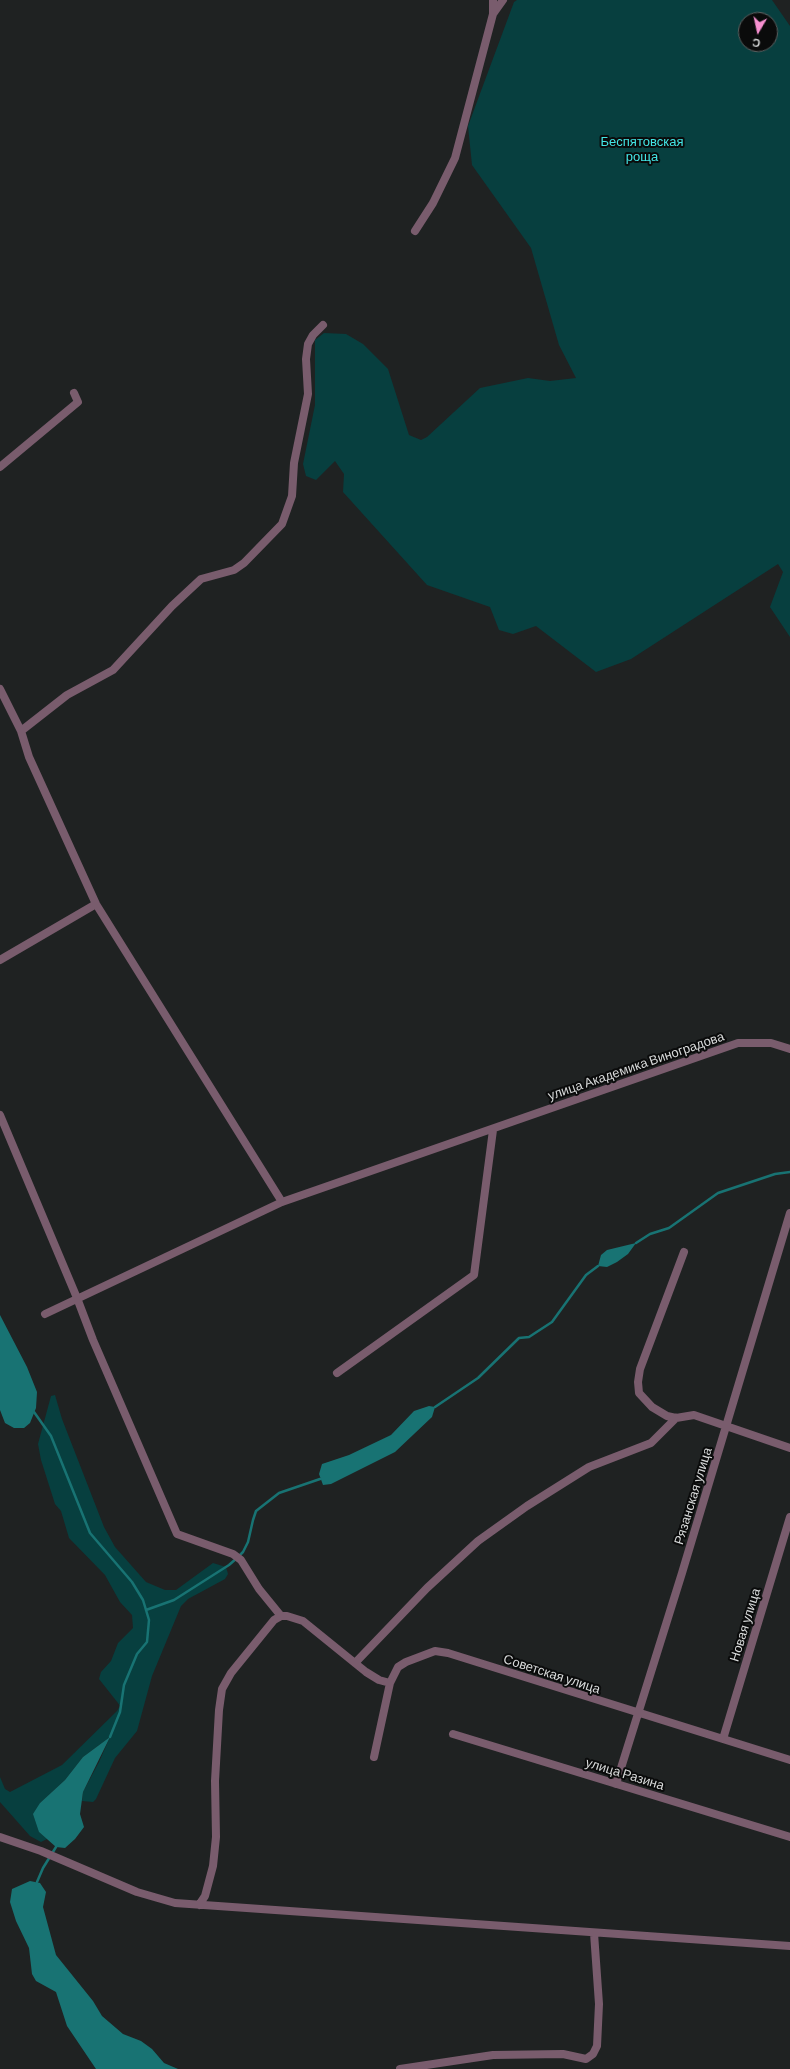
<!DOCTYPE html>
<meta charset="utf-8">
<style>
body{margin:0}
#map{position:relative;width:790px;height:2069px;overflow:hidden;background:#1f2222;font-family:Barlow,sans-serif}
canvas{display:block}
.north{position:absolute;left:738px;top:12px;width:40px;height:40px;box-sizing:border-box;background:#0a0b0b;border:1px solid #5c5e5e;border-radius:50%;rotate:189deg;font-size:11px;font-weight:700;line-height:16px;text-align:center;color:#d8dada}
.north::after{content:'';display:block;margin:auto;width:14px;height:18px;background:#f690d0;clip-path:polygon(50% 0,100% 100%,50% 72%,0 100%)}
</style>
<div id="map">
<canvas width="790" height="2069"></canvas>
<div class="north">С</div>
</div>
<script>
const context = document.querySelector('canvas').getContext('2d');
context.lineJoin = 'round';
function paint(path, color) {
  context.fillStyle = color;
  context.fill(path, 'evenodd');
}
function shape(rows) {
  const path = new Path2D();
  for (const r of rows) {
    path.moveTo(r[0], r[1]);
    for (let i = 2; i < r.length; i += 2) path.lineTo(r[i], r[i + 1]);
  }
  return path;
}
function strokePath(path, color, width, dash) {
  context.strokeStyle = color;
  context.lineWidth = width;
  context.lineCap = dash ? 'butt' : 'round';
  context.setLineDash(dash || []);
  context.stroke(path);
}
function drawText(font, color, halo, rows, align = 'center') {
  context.font = font + ' Barlow,sans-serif';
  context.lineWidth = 4;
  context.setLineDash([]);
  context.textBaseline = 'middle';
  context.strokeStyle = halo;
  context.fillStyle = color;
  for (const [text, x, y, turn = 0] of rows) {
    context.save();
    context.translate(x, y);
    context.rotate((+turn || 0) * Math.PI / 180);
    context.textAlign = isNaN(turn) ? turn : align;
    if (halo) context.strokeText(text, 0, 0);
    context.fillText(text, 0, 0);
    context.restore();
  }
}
const green = shape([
 [517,0,772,0,790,26,790,637,770,607,783,572,778,564,631,659,596,672,536,626,513,634,499,630,490,607,427,585,343,492,344,474,335,461,316,480,306,476,303,464,315,405,315,340,324,333,346,334,363,344,388,369,409,435,421,440,427,437,480,388,528,378,550,381,576,378,559,345,531,248,472,165,468,126,514,2],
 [746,20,770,20,770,44,746,44],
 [55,1395,62,1419,104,1527,115,1547,146,1582,165,1590,176,1590,213,1563,226,1567,228,1574,225,1579,188,1599,181,1606,152,1676,137,1731,115,1758,96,1799,93,1802,82,1801,83,1792,99,1762,110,1737,83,1757,65,1780,40,1803,39,1832,47,1839,41,1842,30,1836,0,1802,0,1777,5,1789,10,1792,62,1765,117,1711,120,1706,118,1703,99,1679,101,1672,111,1661,118,1643,133,1628,132,1615,120,1602,105,1575,69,1538,61,1511,55,1504,41,1460,38,1444,51,1396]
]);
const water = shape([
 [636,1243,628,1254,617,1262,607,1267,598,1266,601,1255,607,1250],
 [0,1315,27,1367,37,1392,36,1408,30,1423,24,1428,14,1428,5,1423,0,1410],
 [429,1406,435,1407,432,1417,395,1452,331,1484,323,1485,319,1474,322,1464,349,1455,391,1435,414,1411],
 [110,1737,83,1792,80,1814,84,1827,75,1839,65,1848,56,1847,39,1832,33,1814,40,1803,65,1780,83,1757],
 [30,1881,40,1883,46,1892,43,1907,56,1955,93,2001,102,2016,123,2034,141,2041,152,2049,164,2063,178,2069,96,2069,67,2026,56,1992,36,1981,32,1974,29,1948,16,1921,10,1902,12,1889]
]);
const stream = shape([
 [636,1243,650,1234,669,1228,718,1193,775,1174,790,1172],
 [435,1407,478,1378,519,1338,529,1337,552,1322,586,1275,598,1266],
 [34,1412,51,1436,90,1533,132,1582,143,1600,149,1620,147,1642,137,1654,124,1685,120,1712,110,1737],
 [146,1610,174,1600,229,1565,237,1558,243,1552,248,1542,253,1520,256,1511,279,1493,320,1479],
 [37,1882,43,1868,56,1847]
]);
const street = shape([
 [493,14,493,0],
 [415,231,433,203,455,158,493,14,503,0],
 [0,467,78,402,74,393],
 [0,689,21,731,29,757,96,904,282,1202],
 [21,731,67,695,113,670,172,606,201,579,234,570,244,563,282,524,292,496,294,463,308,394,306,359,308,344,313,335,323,325],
 [0,960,96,904],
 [0,1115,77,1298,93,1340,177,1534,233,1554,241,1560,259,1589,281,1616],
 [684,1252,640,1369,638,1382,639,1393,652,1407,667,1416,676,1418,694,1415,790,1448],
 [45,1314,282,1202,738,1043,771,1043,790,1049],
 [337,1373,474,1275,493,1130],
 [355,1663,427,1588,478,1541,527,1506,589,1467,651,1443,676,1418],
 [453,1734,790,1837],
 [723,1739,790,1517],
 [374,1757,390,1683,398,1667,406,1662,435,1651,448,1653,790,1760],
 [616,1784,682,1573,790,1213],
 [0,1837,41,1851,137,1892,175,1903,790,1946],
 [199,1905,205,1896,213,1866,216,1837,215,1781,219,1710,222,1689,231,1673,274,1620,281,1616,287,1616,303,1621,366,1672,379,1680,390,1683],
 [400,2069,493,2055,563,2054,586,2059,593,2054,597,2046,599,2004,594,1933]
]);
const parkNames = [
 ["Беспятовская",642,142],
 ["роща",642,157]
];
const streetNames = [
 ["улица Академика Виноградова",636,1066,-19],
 ["Рязанская улица",693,1496,-73],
 ["Новая улица",745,1625,-73],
 ["Советская улица",552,1674,18],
 ["улица Разина",625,1774,17]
];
paint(green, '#073f3f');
paint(water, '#187373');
strokePath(stream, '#187373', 2.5);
strokePath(street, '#795c6d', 8);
drawText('13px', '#43e6e6', '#0a0b0b', parkNames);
drawText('13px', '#d8dada', '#0a0b0b', streetNames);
</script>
